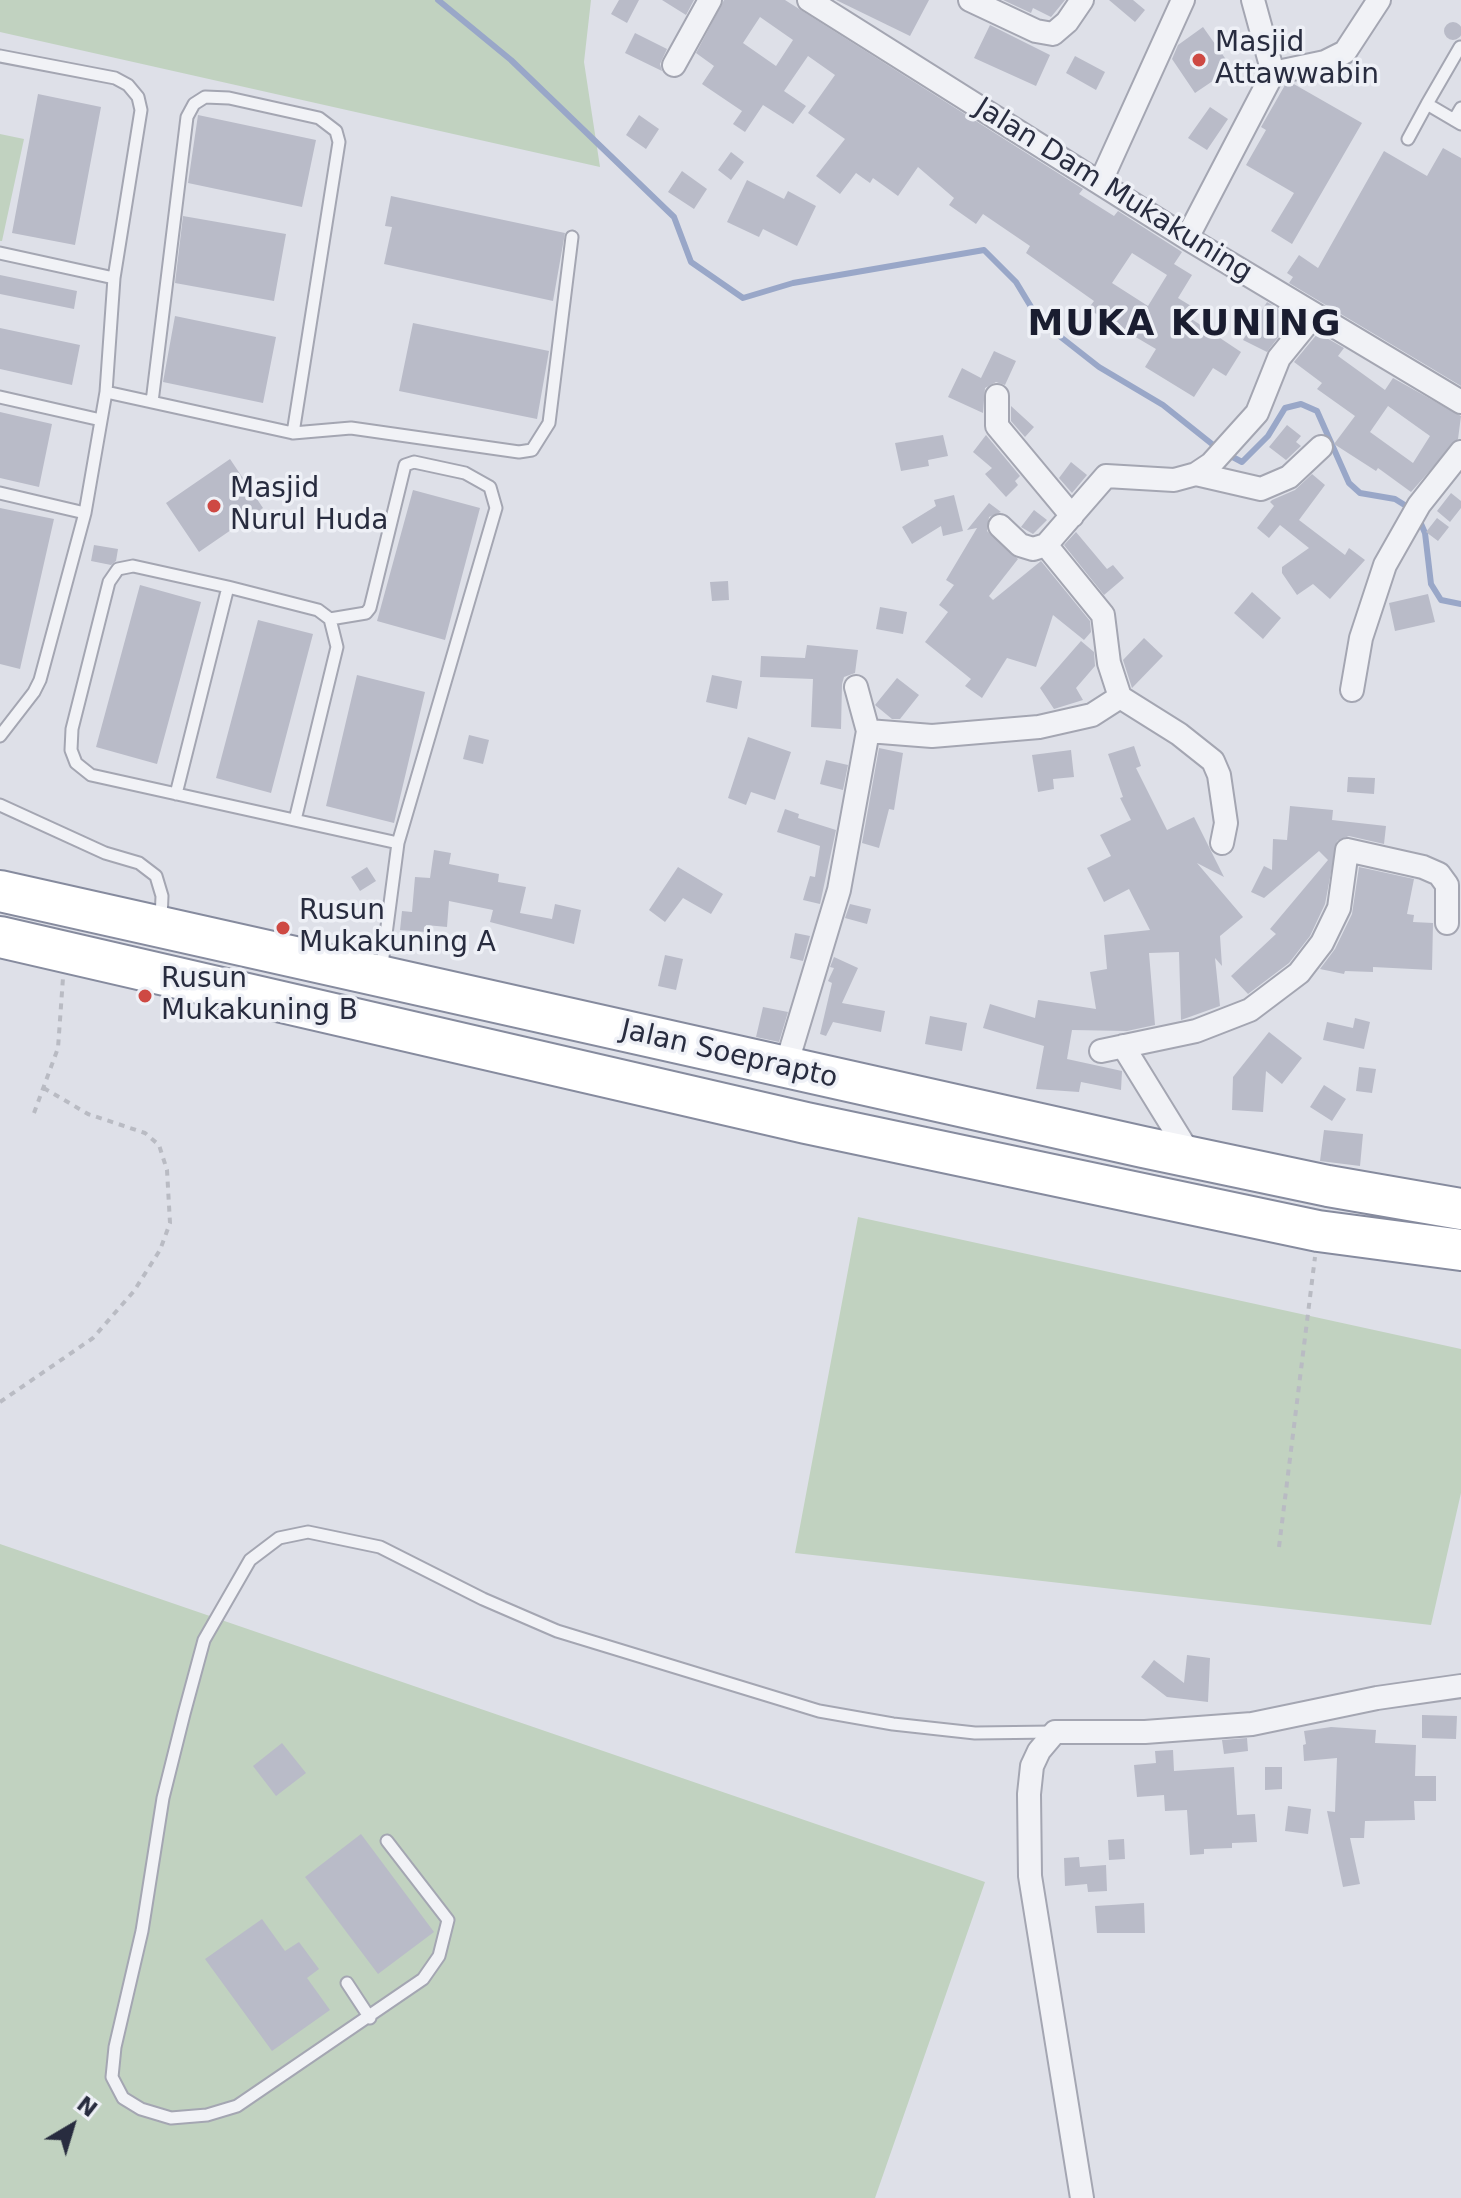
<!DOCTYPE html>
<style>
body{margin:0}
#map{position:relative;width:1461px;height:2198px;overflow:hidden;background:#dee0e8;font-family:"DejaVu Sans",sans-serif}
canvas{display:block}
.north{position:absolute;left:32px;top:2086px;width:80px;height:80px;-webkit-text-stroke:6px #eef0f6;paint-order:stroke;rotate:38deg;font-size:22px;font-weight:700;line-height:32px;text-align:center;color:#282c3f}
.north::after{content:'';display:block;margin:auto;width:28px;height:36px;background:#282c3f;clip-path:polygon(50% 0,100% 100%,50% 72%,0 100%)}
</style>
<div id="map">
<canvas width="1461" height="2198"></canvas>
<div class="north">N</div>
</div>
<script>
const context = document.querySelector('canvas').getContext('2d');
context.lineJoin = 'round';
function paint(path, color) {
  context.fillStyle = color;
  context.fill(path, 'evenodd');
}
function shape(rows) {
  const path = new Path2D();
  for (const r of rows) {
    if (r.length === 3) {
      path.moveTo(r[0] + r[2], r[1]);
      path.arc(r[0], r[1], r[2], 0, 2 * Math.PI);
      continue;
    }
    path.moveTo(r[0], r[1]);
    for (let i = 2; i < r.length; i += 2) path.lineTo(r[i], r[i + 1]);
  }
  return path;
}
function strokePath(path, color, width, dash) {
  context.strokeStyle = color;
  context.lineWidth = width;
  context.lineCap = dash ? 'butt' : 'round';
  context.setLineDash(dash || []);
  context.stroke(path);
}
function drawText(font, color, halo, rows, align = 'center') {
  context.font = font + ' "DejaVu Sans",sans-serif';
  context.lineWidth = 7;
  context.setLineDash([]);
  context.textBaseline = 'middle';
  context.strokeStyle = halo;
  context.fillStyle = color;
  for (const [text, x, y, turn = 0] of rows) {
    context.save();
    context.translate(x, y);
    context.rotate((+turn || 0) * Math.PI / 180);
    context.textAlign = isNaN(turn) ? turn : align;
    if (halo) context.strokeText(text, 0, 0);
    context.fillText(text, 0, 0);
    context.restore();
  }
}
const green = shape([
 [0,0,591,0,584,62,600,167,0,32],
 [0,134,24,139,2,241,0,241],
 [858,1217,1461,1349,1461,1493,1431,1625,795,1553],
 [0,1544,985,1882,875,2198,0,2198]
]);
const stream = shape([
 [438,0,511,60,674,217,691,262,743,298,793,283,984,250,1016,282,1039,320,1099,367,1163,405,1217,448],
 [1227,454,1242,462,1268,436,1285,408,1301,404,1317,411,1349,483,1360,493,1395,499,1411,509],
 [1418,517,1425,533,1431,584,1441,600,1461,604]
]);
const building = shape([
 [619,0,639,0,627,23,611,14],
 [662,0,694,0,686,15],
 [724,0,785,0,1083,189,1079,194,1114,216,1118,211,1182,252,1174,264,1192,275,1178,298,1196,309,1190,318,1241,352,1226,376,1213,368,1194,397,1145,367,1156,349,1088,309,1094,301,1026,253,1030,246,983,214,976,224,949,205,954,198,918,167,898,196,873,178,870,183,856,173,840,194,816,176,845,139,808,113,835,75,808,56,784,91,806,106,793,124,763,105,745,132,733,124,742,111,702,84,714,66,696,53],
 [760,17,793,40,776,66,743,43],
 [1132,253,1167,275,1148,306,1112,283],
 [836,0,929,0,910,36],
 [1003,0,1065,0,1051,17,1033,8,1031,13],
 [1109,0,1133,0,1145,10,1135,22],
 [1453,31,9],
 [990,25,1050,55,1036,86,974,58],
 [1203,27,1232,68,1195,93,1172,59,1178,45],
 [635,33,667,49,660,64,662,71,625,53],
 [1075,56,1105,72,1096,90,1066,73],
 [1292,83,1362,123,1292,244,1271,231,1294,193,1246,165,1266,130,1261,127,1285,85],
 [38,94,101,107,75,245,12,233],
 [1210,107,1228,119,1207,150,1188,138],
 [198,115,316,140,302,207,188,183],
 [639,115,659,129,646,149,626,135],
 [1443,148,1461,158,1461,386,1289,283,1293,277,1287,273,1299,255,1318,268,1384,151,1427,176],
 [731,152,744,162,731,180,718,170],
 [682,171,707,189,694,209,668,192],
 [747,180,784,199,788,191,816,206,797,246,763,229,759,237,727,222],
 [391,196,565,233,553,301,384,264,392,227,385,226],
 [183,216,286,234,274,301,175,283],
 [0,275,77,291,74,309,0,294],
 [1267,302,1293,318,1267,352,1243,340],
 [175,316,276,337,263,403,163,382],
 [413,323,549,351,537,419,399,391],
 [0,328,80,345,72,385,0,369],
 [1318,333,1344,348,1338,356,1385,390,1393,378,1461,416,1458,439,1411,492,1378,468,1376,471,1334,444,1355,416,1317,389,1322,383,1294,362],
 [1388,406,1430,436,1413,463,1370,432],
 [994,351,1016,361,1005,385,996,382,985,388,983,413,948,397,962,368,981,378],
 [1011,406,1034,427,1025,437,1011,421],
 [0,412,52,424,39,487,0,478],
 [1287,425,1301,436,1296,442,1301,446,1286,460,1269,447],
 [943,435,948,456,928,460,929,466,901,471,895,443],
 [986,435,1020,476,1015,481,1018,485,1006,497,985,474,992,468,973,452],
 [230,459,263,508,199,552,166,503],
 [1071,462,1087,475,1072,493,1059,478],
 [1312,474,1325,485,1299,520,1345,555,1349,548,1365,560,1330,599,1313,584,1297,595,1282,573,1282,567,1309,548,1280,525,1269,538,1257,528,1274,506,1270,502,1272,500,1295,490],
 [413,490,480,508,445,640,377,621],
 [1451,493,1461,501,1461,508,1450,522,1437,511],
 [954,495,963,531,943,536,941,526,912,544,902,527,936,506,934,500],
 [989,503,1001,512,989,517,987,531,1018,559,989,596,993,600,1041,561,1090,621,1091,632,1084,640,1053,615,1036,667,1007,658,982,698,965,686,971,679,925,642,948,612,939,605,954,585,946,580,977,528,967,530],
 [0,508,54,519,20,669,0,664],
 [1034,510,1047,520,1033,534,1021,527],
 [1437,518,1449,527,1438,541,1426,532],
 [1076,532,1107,569,1113,565,1124,578,1104,595,1064,545],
 [94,545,118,549,116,561,111,565,91,561],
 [728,581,729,600,712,601,710,582],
 [140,585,201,602,157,764,96,747],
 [1252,592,1281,618,1263,639,1234,613],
 [1428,594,1435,622,1395,631,1389,603],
 [880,607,907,612,903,634,876,629],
 [258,620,313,634,271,793,216,778],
 [1144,638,1163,656,1132,688,1123,660],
 [1081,641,1094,652,1095,666,1076,688,1083,700,1054,709,1040,688],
 [807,645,858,650,855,673,844,677,842,684,841,729,811,727,813,679,760,677,761,656,805,658],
 [357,675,425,692,394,823,326,806],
 [712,675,742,681,737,709,706,702],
 [897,678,919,695,900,719,892,719,875,705],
 [469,735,489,740,483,764,463,759],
 [748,737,791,752,775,800,751,792,746,805,728,798],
 [1134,746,1141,766,1136,768,1167,830,1194,817,1224,877,1197,863,1243,917,1220,936,1222,966,1215,958,1220,1006,1181,1020,1179,952,1149,953,1155,1025,1127,1031,1072,1030,1067,1059,1122,1071,1121,1090,1081,1082,1079,1092,1036,1089,1044,1046,983,1028,990,1004,1035,1018,1038,1000,1096,1009,1090,972,1107,969,1104,935,1150,930,1129,889,1104,902,1087,868,1111,856,1100,835,1131,820,1120,798,1123,797,1108,754],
 [879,748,903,753,894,810,889,809,879,848,862,843],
 [1071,750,1074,777,1053,779,1054,789,1038,792,1032,755],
 [826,760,848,765,843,790,820,784],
 [1348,777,1375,778,1374,794,1347,792],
 [1290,806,1333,810,1332,820,1386,826,1384,844,1349,836,1337,841,1325,904,1310,936,1289,963,1248,994,1231,976,1276,934,1270,929,1328,860,1319,851,1264,898,1251,892,1264,866,1272,870,1273,839,1287,840],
 [785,809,799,814,798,818,836,830,820,904,803,900,810,876,815,877,820,846,777,832],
 [434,850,451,853,449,864,499,874,498,882,526,887,520,913,552,919,555,904,581,910,574,944,490,922,493,910,449,901,447,927,426,925,426,932,400,930,402,911,412,912,415,877,430,878],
 [367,867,376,881,360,891,351,877],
 [678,867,723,894,711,914,683,898,665,922,649,910],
 [1359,867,1414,879,1407,914,1414,915,1413,922,1433,923,1432,970,1373,967,1373,972,1345,971,1344,974,1320,969,1335,949,1352,914],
 [850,904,871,909,867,924,845,918],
 [795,933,810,936,803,961,790,958],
 [665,955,683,959,676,990,658,986],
 [834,957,858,968,842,1003,885,1011,881,1032,833,1022,826,1036,820,1034,832,983,828,981,834,968,830,967],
 [763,1007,788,1012,779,1042,756,1037],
 [930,1016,967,1023,962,1051,925,1044],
 [1355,1018,1370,1022,1364,1049,1323,1040,1327,1022,1353,1028],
 [1269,1032,1302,1058,1282,1084,1266,1071,1263,1112,1232,1110,1233,1077],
 [1359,1067,1376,1069,1372,1093,1356,1091],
 [1324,1085,1346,1099,1332,1121,1310,1107],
 [1324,1130,1363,1134,1360,1166,1320,1161],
 [1187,1655,1210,1658,1208,1702,1167,1697,1141,1677,1154,1660,1184,1683],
 [1422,1715,1457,1716,1456,1739,1422,1738],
 [1331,1727,1376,1730,1375,1743,1416,1745,1415,1776,1436,1776,1436,1801,1414,1801,1415,1820,1365,1821,1364,1838,1350,1838,1360,1884,1343,1887,1327,1811,1335,1812,1337,1758,1304,1761,1303,1745,1306,1744,1304,1731],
 [1247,1738,1248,1751,1224,1754,1222,1740],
 [282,1743,306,1773,276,1796,253,1766],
 [1173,1750,1174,1771,1234,1767,1237,1815,1255,1814,1257,1842,1232,1843,1232,1848,1204,1849,1204,1854,1190,1855,1187,1810,1165,1811,1164,1795,1137,1797,1134,1765,1156,1763,1155,1751],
 [1265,1767,1282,1767,1282,1789,1265,1790],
 [1288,1806,1311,1809,1308,1834,1285,1831],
 [361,1834,434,1932,378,1974,305,1877],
 [1124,1839,1125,1859,1109,1860,1108,1840],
 [1079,1857,1080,1867,1106,1865,1107,1891,1088,1892,1087,1884,1065,1886,1064,1858],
 [1144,1903,1145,1933,1097,1933,1095,1906],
 [262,1919,285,1951,299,1942,319,1969,307,1978,330,2010,272,2051,205,1959]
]);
const path = shape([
 [34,1113,58,1048,63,978],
 [0,1402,93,1338,134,1291,160,1250,170,1223,167,1170,159,1145,145,1133,88,1114,42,1087],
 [1279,1547,1315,1257]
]);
const lane = shape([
 [1460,47,1427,104,1461,124],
 [0,56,115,78,128,85,138,97,141,110,114,278,106,392,85,513,40,680,34,692,0,736],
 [1454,120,1461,108],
 [1408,139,1427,104],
 [0,253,114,278],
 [106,392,293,433,351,428,519,452,532,450,549,423,572,237],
 [0,397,101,420],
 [152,402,187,117,194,104,205,97,229,98,319,118,336,131,339,142,293,433],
 [0,493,85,513],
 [330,619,366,613,370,608,405,465,414,462,465,473,490,487,496,508,398,843,381,972],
 [176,794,228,587],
 [0,805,105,853,139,863,156,876,162,896,161,920],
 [295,820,337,647,330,619,318,610,228,587,133,566,118,569,109,582,72,729,71,750,76,763,91,775,398,843],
 [387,1841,448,1920,439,1956,423,1979,237,2106,207,2115,171,2118,141,2109,123,2098,112,2077,115,2047,142,1931,163,1798,184,1714,204,1640,250,1560,279,1538,308,1532,380,1547,483,1599,557,1631,819,1711,893,1724,975,1733,1054,1732],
 [347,1983,370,2018]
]);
const street = shape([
 [809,0,1187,238,1461,402],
 [970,0,1036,31,1053,34,1067,22,1082,0],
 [674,65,710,0],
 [1273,73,1325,62,1345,52,1379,0],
 [1100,183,1183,0],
 [1187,238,1273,73,1253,0],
 [997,396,997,426,1072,516],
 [1196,474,1261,489,1289,477,1321,447],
 [1000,526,1020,545,1033,549,1046,545,1106,476,1174,480,1196,474,1211,464,1257,413,1279,358,1314,315],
 [1046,545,1103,615,1109,663,1120,697,1179,734,1213,761,1219,775,1226,823,1222,843],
 [1352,690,1361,638,1385,565,1419,505,1461,452],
 [868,731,932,736,1039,727,1092,715,1120,697],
 [1123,1046,1184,1145,1187,1156],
 [1101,1051,1196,1031,1250,1010,1299,973,1322,943,1339,908,1347,850,1423,867,1439,874,1447,885,1447,923],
 [785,1069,839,890,868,731,856,687],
 [1082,2198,1030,1876,1029,1794,1032,1766,1039,1751,1055,1732,1145,1732,1252,1724,1377,1698,1461,1686]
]);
const highway = shape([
 [0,891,1143,1147,1328,1186,1461,1209],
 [0,937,806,1123,1318,1231,1461,1250]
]);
const markers = [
 [1199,60,8,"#ce4943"],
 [214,506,8,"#ce4943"],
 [283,928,8,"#ce4943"],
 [145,996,8,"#ce4943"]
];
const poiNames = [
 ["Masjid",1215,44],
 ["Attawwabin",1215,76],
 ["Masjid",230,490],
 ["Nurul Huda",230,522],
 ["Rusun",299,912],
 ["Mukakuning A",299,944],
 ["Rusun",161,980],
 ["Mukakuning B",161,1012]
];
const streetNames = [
 ["Jalan Dam Mukakuning",1113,191,32],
 ["Jalan Soeprapto",729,1055,13]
];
const districtNames = [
 ["MUKA KUNING",1185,326]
];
paint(green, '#c1d2c0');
strokePath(stream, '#99a7c8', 6);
paint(building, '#b9bbc8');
strokePath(lane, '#a4a6b2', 15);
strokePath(street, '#a4a6b2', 26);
strokePath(highway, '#868b9e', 44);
strokePath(path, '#b9bbc3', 4, [6, 6]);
strokePath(lane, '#f1f2f6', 11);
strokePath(street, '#f1f2f6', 22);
strokePath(highway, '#fff', 40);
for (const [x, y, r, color] of markers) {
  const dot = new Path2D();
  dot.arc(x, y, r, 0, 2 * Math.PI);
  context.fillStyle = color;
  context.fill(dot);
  strokePath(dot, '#eef0f6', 3);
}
drawText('28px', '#282c3f', '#eef0f6', poiNames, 'left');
drawText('28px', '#282c3f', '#eef0f6', streetNames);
context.letterSpacing = '2px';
drawText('bold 36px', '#1a1d30', '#eef0f6', districtNames);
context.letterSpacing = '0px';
</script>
